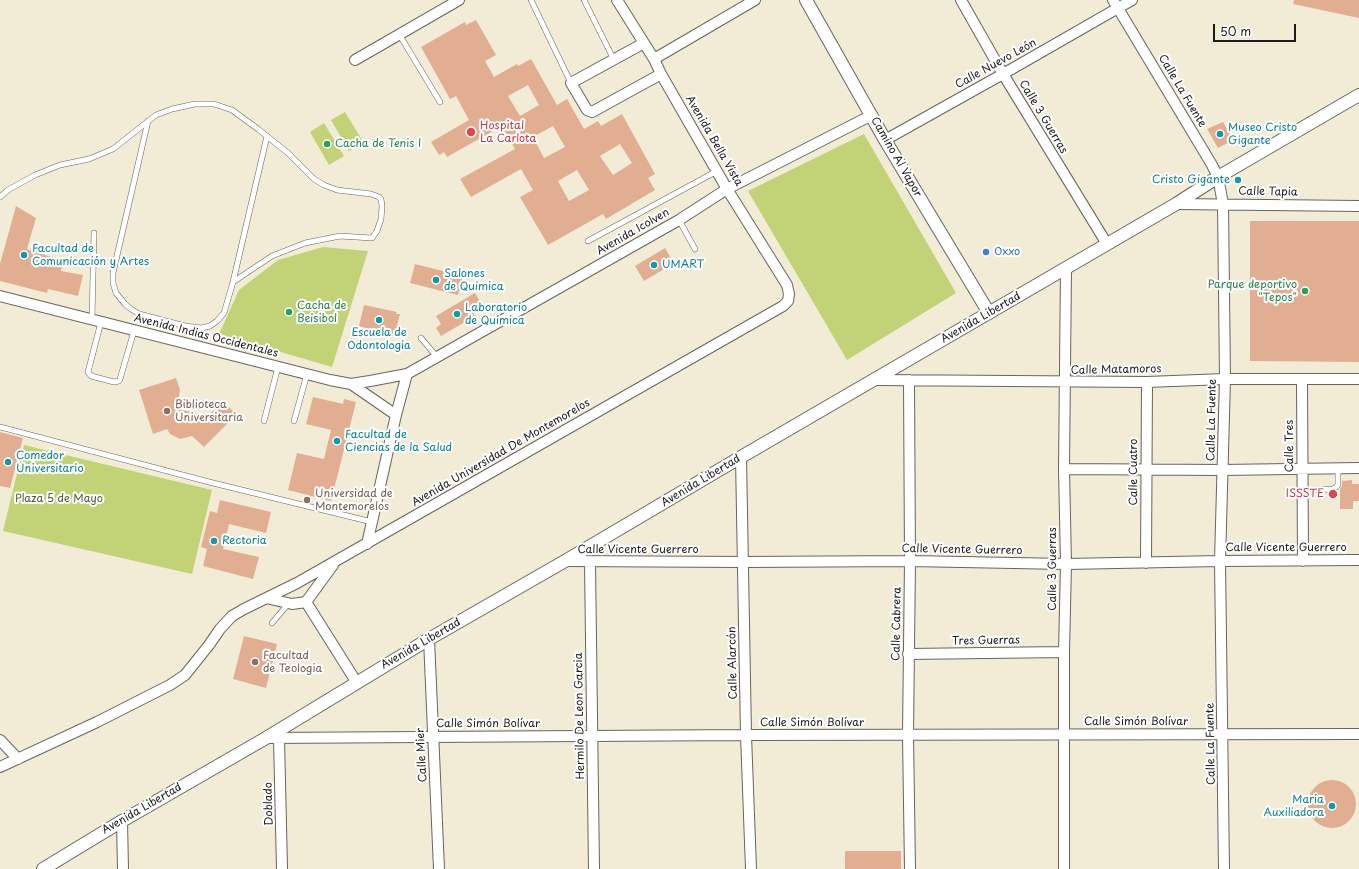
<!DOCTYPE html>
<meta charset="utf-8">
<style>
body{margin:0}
#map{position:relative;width:1359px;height:869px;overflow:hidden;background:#f2ecd7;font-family:"Playpen Sans",sans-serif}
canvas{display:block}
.scale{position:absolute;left:1213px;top:24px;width:83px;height:18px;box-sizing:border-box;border:2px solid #1c1c1c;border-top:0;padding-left:5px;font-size:12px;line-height:14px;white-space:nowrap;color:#1c1c1c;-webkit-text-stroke:3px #fff;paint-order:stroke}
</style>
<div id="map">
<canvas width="1359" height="869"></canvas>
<div class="scale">50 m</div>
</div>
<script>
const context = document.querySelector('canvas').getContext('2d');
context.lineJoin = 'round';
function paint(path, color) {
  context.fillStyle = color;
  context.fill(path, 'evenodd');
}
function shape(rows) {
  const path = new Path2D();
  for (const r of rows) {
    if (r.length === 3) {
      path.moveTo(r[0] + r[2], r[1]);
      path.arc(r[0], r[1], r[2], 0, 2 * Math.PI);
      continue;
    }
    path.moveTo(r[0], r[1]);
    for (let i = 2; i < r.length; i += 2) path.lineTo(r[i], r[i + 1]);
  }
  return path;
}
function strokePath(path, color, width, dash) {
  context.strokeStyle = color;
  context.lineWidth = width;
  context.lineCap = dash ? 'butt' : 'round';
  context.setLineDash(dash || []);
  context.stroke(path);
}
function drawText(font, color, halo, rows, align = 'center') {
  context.font = font + ' "Playpen Sans",sans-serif';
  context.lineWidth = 4;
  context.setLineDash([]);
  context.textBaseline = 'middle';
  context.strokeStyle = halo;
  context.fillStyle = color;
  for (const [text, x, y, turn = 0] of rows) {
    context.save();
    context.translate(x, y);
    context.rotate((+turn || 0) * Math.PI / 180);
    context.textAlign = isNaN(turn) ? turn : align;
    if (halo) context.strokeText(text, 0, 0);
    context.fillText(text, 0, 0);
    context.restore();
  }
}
const green = shape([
 [345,112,364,143,349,151,331,120],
 [324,123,344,156,329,165,310,132],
 [864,134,956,293,847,360,748,191],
 [323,247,368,251,332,367,219,334,239,290,278,260],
 [24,445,212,490,192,574,3,531]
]);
const building = shape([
 [1294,0,1359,0,1359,18,1293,4],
 [476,20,496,55,485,61,494,77,517,64,518,66,531,59,557,105,567,99,584,129,598,121,601,126,622,114,655,174,648,178,655,190,606,219,603,214,548,245,520,197,533,190,521,169,471,197,460,179,515,149,502,126,447,157,444,152,439,155,431,142,469,120,456,96,450,99,421,47,465,22,466,25],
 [528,85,539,105,520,116,508,96],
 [553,126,565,147,544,158,533,137],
 [620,144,632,163,613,175,600,156],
 [577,170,589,190,569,201,558,181],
 [1223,122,1233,140,1218,148,1207,129],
 [16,206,36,218,27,249,63,261,61,271,83,275,78,296,48,289,47,293,0,281,0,264],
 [1250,221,1359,221,1359,362,1250,361],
 [665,248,674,263,644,281,635,266],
 [415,264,463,276,458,295,410,283],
 [475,293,483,307,473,313,475,316,441,336,436,328,441,324,436,316],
 [364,305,397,312,396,314,400,314,394,336,359,326],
 [176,378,180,390,177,408,206,417,224,401,236,415,204,447,192,436,180,439,170,434,167,429,153,434,139,390],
 [313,397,343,404,344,399,356,402,331,501,288,490,297,453,324,459,331,430,306,424],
 [0,432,23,438,10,488,0,486],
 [1352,480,1352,484,1359,484,1359,501,1353,501,1353,509,1340,509,1340,489,1342,486,1342,481],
 [220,500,271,512,266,533,229,524,223,549,259,557,253,579,203,566,207,549,201,547,210,511,217,513],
 [244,636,277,644,266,688,233,679],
 [1332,804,24],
 [845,851,901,851,901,869,845,869]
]);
const service = shape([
 [531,0,571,83],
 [584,0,614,60],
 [399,34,440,102],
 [0,197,8,190,35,175,60,165,89,159,113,149,156,115,172,109,195,104,214,104,232,110,258,129,288,153,314,179,324,185,337,190,371,194,379,197,381,199,382,206,381,219,377,231,372,238,340,236,305,243,272,256,233,282,224,313,217,321,210,326,201,328,185,326,139,314,131,309,125,304,116,293,113,283,113,273,148,121],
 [679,220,695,249],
 [588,241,717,171],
 [233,282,267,136],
 [92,319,94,233],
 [101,322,88,372,91,376,114,382,119,381,120,379,134,331],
 [421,338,437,357],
 [264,421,278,367],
 [294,421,307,374],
 [0,427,209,482,372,522],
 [1313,490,1333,489,1336,487,1338,485,1338,468],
 [272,623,289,603]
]);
const minor = shape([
 [961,0,1003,74,1107,244],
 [1113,0,1212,165,1218,177,1223,204,1225,379,1220,561,1224,869],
 [644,43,571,83,587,110,592,112,661,74],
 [654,59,755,0],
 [355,60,459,0],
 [885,140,1003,74,1132,0],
 [1176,204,1359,206],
 [0,296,330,380,351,384,370,381,407,374,679,220,727,189,872,115],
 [1302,379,1303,561],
 [874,380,1147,382,1225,379,1359,379],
 [909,380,910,561,908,735,910,869],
 [351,384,396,415],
 [741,457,746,735,751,869],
 [1064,469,1222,470,1359,468],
 [367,544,396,415,407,374],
 [565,561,744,562,910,561,1066,564,1220,561,1359,560],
 [590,562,594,869],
 [1146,563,1147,382],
 [266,598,292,604,306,602,333,565],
 [306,602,357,683],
 [429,639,439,869],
 [908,654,1064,652],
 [266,738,746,735,1359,734],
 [279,738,282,869],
 [0,740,18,759],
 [0,767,97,722,170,685,185,675,209,645,220,629,232,616,244,609,297,583,783,306,788,301,789,294,787,285,727,189,661,74,654,59,617,0],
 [122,821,123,869],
 [1064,869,1064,652,1066,564,1064,469,1066,268]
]);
const tertiary = shape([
 [806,0,885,140,989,313],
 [43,869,122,821,266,738,429,639,565,561,741,457,1066,268,1176,204,1218,177,1359,95]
]);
const markers = [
 [471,132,5,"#e0444e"],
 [1220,134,4,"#0f9aa8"],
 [327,144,4,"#2e9e5b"],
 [1238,180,4,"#0f9aa8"],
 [986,252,4,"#3f7fe0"],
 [24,255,4,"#0f9aa8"],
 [654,265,4,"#0f9aa8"],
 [436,280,4,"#0f9aa8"],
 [1305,291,4,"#2e9e5b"],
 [289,312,4,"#2e9e5b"],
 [457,314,4,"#0f9aa8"],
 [379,320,4,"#0f9aa8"],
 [167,411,4,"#8d6e63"],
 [337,441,4,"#0f9aa8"],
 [8,462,4,"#0f9aa8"],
 [1333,494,5,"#e0444e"],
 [307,500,4,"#8d6e63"],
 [214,541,4,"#0f9aa8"],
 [255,662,4,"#8d6e63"],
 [1332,806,4,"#0f9aa8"]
];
const streetNames = [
 ["Calle Nuevo León",996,64,-29],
 ["Calle La Fuente",1182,91,59],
 ["Calle 3 Guerras",1043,117,59],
 ["Avenida Bella Vista",714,141,60],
 ["Camino Al Vapor",896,157,60],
 ["Calle Tapia",1268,192,1],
 ["Avenida Icolven",633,232,-30],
 ["Avenida Libertad",981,318,-30],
 ["Avenida Indias Occidentales",206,336,14],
 ["Calle Matamoros",1116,370,-1],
 ["Calle La Fuente",1212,420,-89],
 ["Calle Tres",1290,446,-90],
 ["Avenida Universidad De Montemorelos",501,453,-30],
 ["Calle Cuatro",1134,472,-90],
 ["Avenida Libertad",701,481,-31],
 ["Calle Vicente Guerrero",1286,548],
 ["Calle Vicente Guerrero",638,550],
 ["Calle Vicente Guerrero",962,550,1],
 ["Calle 3 Guerras",1053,569,-90],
 ["Calle Cabrera",897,624,-89],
 ["Tres Guerras",986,641,-1],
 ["Avenida Libertad",421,644,-30],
 ["Calle Alarcón",733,663,-91],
 ["Hermilo De Leon Garcia",580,716,-91],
 ["Calle Simón Bolívar",1136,722],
 ["Calle Simón Bolívar",812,723],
 ["Calle Simón Bolívar",488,724],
 ["Calle La Fuente",1211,744,-91],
 ["Calle Mier",422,755,-93],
 ["Doblado",269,804,-91],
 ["Avenida Libertad",142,809,-30]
];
const healthNames = [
 ["Hospital",480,126],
 ["La Carlota",480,139],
 ["ISSSTE",1324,494,"right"]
];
const cultureNames = [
 ["Museo Cristo",1228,128],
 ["Gigante",1228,141],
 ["Cristo Gigante",1230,180,"right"],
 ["Facultad de",32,249],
 ["Comunicación y Artes",32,262],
 ["UMART",662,265],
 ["Salones",444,274],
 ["de Quimica",444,287],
 ["Laboratorio",465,308],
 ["de Quimica",465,321],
 ["Escuela de",379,333,"center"],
 ["Odontologia",379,346,"center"],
 ["Facultad de",345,435],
 ["Ciencias de la Salud",345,448],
 ["Comedor",16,456],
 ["Universitario",16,469],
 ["Rectoria",222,541],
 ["Maria",1324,800,"right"],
 ["Auxiliadora",1324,813,"right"]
];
const leisureNames = [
 ["Cacha de Tenis I",335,144],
 ["Parque deportivo",1297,285,"right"],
 ["\"Tepos\"",1297,298,"right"],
 ["Cacha de",297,306],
 ["Beisibol",297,319]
];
const shopNames = [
 ["Oxxo",994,252]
];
const educationNames = [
 ["Biblioteca",175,405],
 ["Universitaria",175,418],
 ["Universidad de",315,494],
 ["Montemorelos",315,507],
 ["Facultad",263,656],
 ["de Teologia",263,669]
];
const parkNames = [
 ["Plaza 5 de Mayo",59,499]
];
paint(green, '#c1d376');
paint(building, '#e2ae91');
strokePath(service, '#67655d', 6);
strokePath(minor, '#67655d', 12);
strokePath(tertiary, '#67655d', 14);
strokePath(service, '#fff', 5);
strokePath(minor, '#fff', 10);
strokePath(tertiary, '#fff', 12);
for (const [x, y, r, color] of markers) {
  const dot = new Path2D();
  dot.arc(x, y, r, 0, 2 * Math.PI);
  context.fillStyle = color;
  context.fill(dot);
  strokePath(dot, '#fff', 1.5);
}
drawText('11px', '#1c1c1c', '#fff', streetNames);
drawText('11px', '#be3a42', '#fff', healthNames, 'left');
drawText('11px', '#0d838f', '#fff', cultureNames, 'left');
drawText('11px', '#27864d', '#fff', leisureNames, 'left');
drawText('11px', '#366cbe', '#fff', shopNames, 'left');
drawText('11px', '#785e54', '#fff', educationNames, 'left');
drawText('11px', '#565c3c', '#fff', parkNames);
</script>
